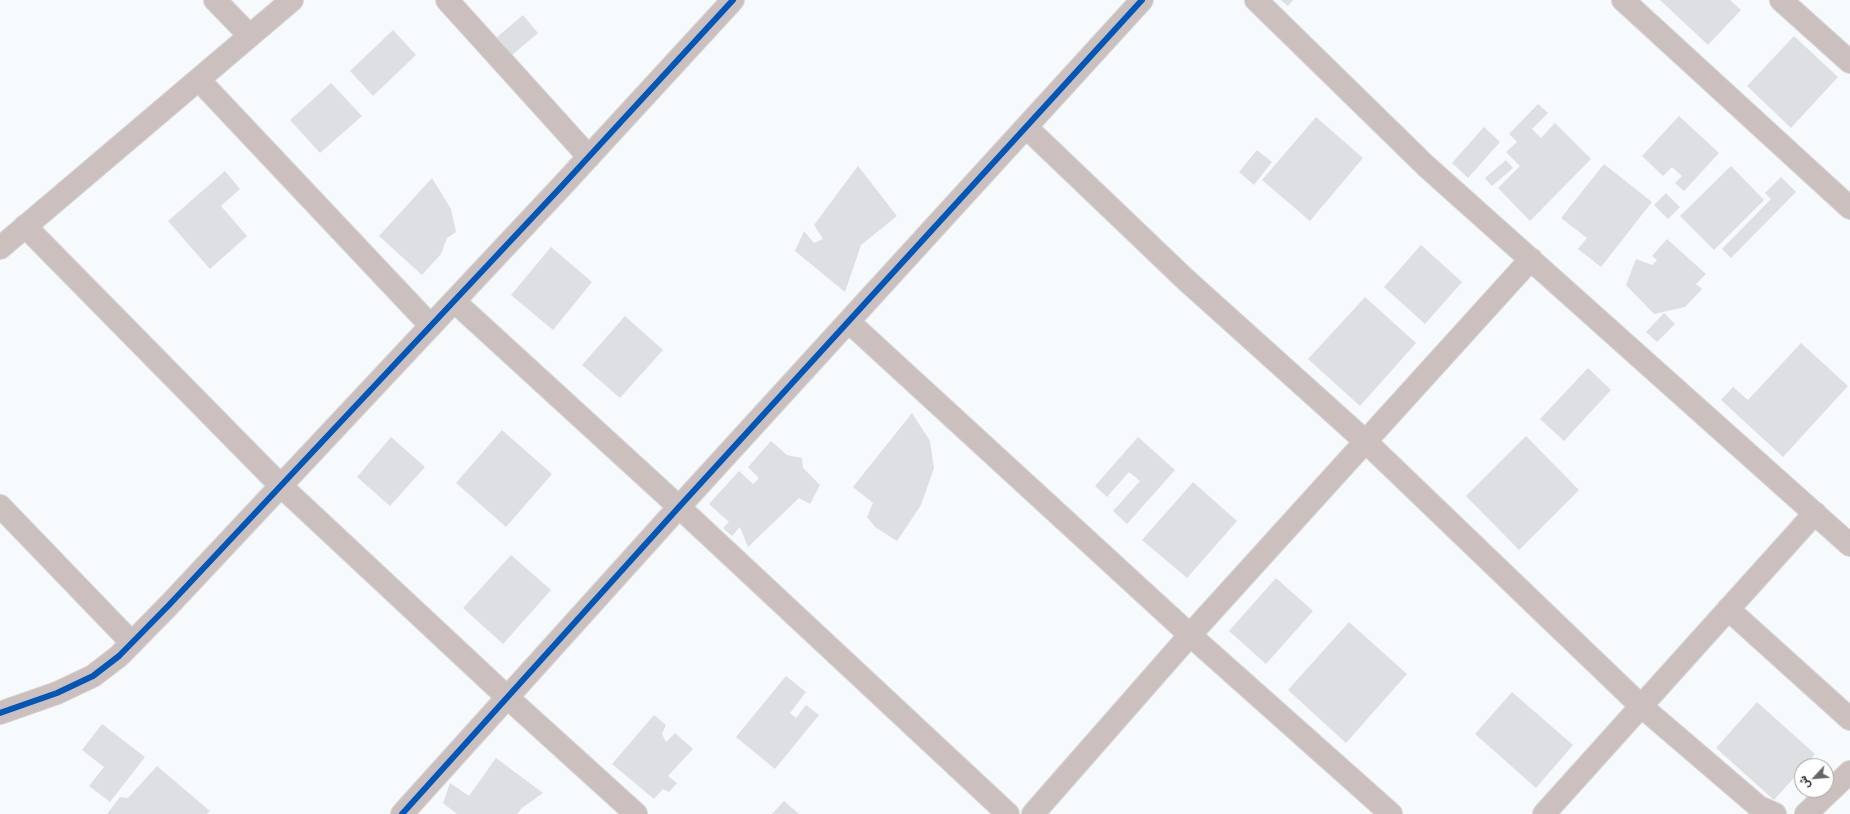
<!DOCTYPE html>
<meta charset="utf-8">
<style>
body{margin:0}
#map{position:relative;width:1850px;height:814px;overflow:hidden;background:#f7fafd;font-family:"Asap Condensed",Vazirmatn,sans-serif}
canvas{display:block}
.north{position:absolute;left:1794px;top:758px;width:40px;height:40px;box-sizing:border-box;background:#fff;border:1px solid #a1a2a3;border-radius:50%;rotate:244deg;font-size:11px;font-weight:700;line-height:16px;text-align:center;color:#141618}
.north::after{content:'';display:block;margin:auto;width:14px;height:18px;background:#636668;clip-path:polygon(50% 0,100% 100%,50% 72%,0 100%)}
</style>
<div id="map">
<canvas width="1850" height="814"></canvas>
<div class="north">ش</div>
</div>
<script>
const context = document.querySelector('canvas').getContext('2d');
context.lineJoin = 'round';
function paint(path, color) {
  context.fillStyle = color;
  context.fill(path, 'evenodd');
}
function shape(rows) {
  const path = new Path2D();
  for (const r of rows) {
    path.moveTo(r[0], r[1]);
    for (let i = 2; i < r.length; i += 2) path.lineTo(r[i], r[i + 1]);
  }
  return path;
}
function strokePath(path, color, width, dash) {
  context.strokeStyle = color;
  context.lineWidth = width;
  context.lineCap = dash ? 'butt' : 'round';
  context.setLineDash(dash || []);
  context.stroke(path);
}
const building = shape([
 [1281,0,1293,0,1288,6],
 [1660,0,1730,0,1741,10,1708,45],
 [523,15,538,33,512,55,497,37],
 [393,30,416,55,373,96,350,71],
 [1794,36,1838,77,1791,128,1747,86],
 [331,83,362,116,320,153,290,120],
 [1538,104,1548,113,1532,129,1541,138,1555,123,1591,159,1530,221,1498,188,1520,166,1506,152,1517,142,1509,134],
 [1679,116,1719,153,1684,191,1675,183,1682,176,1672,167,1663,176,1642,156],
 [1316,117,1363,158,1310,221,1262,180],
 [1484,127,1500,142,1468,178,1452,163],
 [1257,150,1272,162,1254,185,1239,172],
 [1506,160,1513,168,1492,186,1485,178],
 [1604,164,1652,202,1601,267,1578,249,1587,238,1561,218],
 [858,166,897,216,861,245,845,292,795,251,804,231,814,243,823,239,814,225],
 [1731,166,1764,200,1714,250,1680,216],
 [225,171,240,189,221,206,247,236,210,269,168,221],
 [1781,177,1796,192,1731,258,1722,249,1771,199,1765,193],
 [432,178,451,209,456,232,447,238,441,254,422,275,379,236],
 [1666,193,1680,207,1668,219,1654,205],
 [1667,239,1706,274,1696,284,1702,289,1685,307,1654,314,1626,285,1636,259,1652,265,1657,260,1652,256],
 [1421,245,1462,282,1425,324,1384,287],
 [551,247,592,282,553,330,511,295],
 [1365,297,1416,343,1360,406,1308,359],
 [1664,313,1675,324,1657,342,1646,332],
 [625,316,663,350,620,398,582,365],
 [1801,343,1848,386,1783,457,1721,400,1733,387,1748,400],
 [1588,368,1611,390,1564,441,1540,419],
 [912,413,930,441,934,468,921,505,897,541,875,527,867,517,873,503,853,487],
 [502,430,552,474,506,527,456,483],
 [1526,436,1579,490,1519,550,1466,496],
 [391,437,425,467,390,506,357,477],
 [1138,437,1175,470,1127,524,1113,511,1140,481,1129,472,1107,497,1095,486],
 [771,441,787,455,802,458,803,468,820,485,810,504,799,498,748,547,740,527,732,536,723,528,729,522,709,504,739,471,753,484,759,478,748,467],
 [1193,482,1237,521,1187,578,1142,540],
 [511,555,551,590,503,644,463,608],
 [1276,578,1313,611,1266,664,1229,631],
 [1349,622,1407,674,1346,743,1288,690],
 [786,676,806,692,790,713,796,718,806,705,819,715,775,769,736,737],
 [1512,692,1573,745,1536,788,1475,734],
 [1757,702,1815,754,1805,766,1802,766,1802,769,1774,800,1716,748],
 [654,715,666,725,662,734,666,742,675,733,693,749,668,776,677,783,669,792,663,789,654,799,612,764],
 [102,724,145,757,110,802,89,786,104,767,82,750],
 [496,758,543,793,522,808,517,814,457,814,443,803,450,783,469,796],
 [157,766,210,811,207,814,107,814,120,797,128,798],
 [784,801,799,814,772,814]
]);
const street = shape([
 [215,0,250,36],
 [447,0,589,157],
 [1256,0,1426,166,1850,545],
 [1623,0,1850,208],
 [1781,0,1850,62],
 [199,80,431,326],
 [1026,127,1185,279,1365,441,1641,706,1759,807,1775,814],
 [25,226,281,486,507,697,636,814],
 [0,248,292,0],
 [454,301,679,507,1008,814],
 [849,322,1190,635,1391,814],
 [0,506,132,643],
 [1728,609,1850,719],
 [0,713,57,693,93,676,119,656,169,605,561,187,733,0],
 [402,814,679,507,1142,0],
 [1033,814,1190,635,1531,259],
 [1544,814,1815,513],
 [1806,814,1850,772]
]);
const cycleway = shape([
 [0,713,57,693,93,676,119,656,169,605,561,187,733,0],
 [402,814,679,507,1142,0]
]);
paint(building, '#dddfe2');
strokePath(street, '#d4d6d8', 24);
strokePath(street, '#ccc0bf', 22);
strokePath(cycleway, '#0057b8', 6);
</script>
